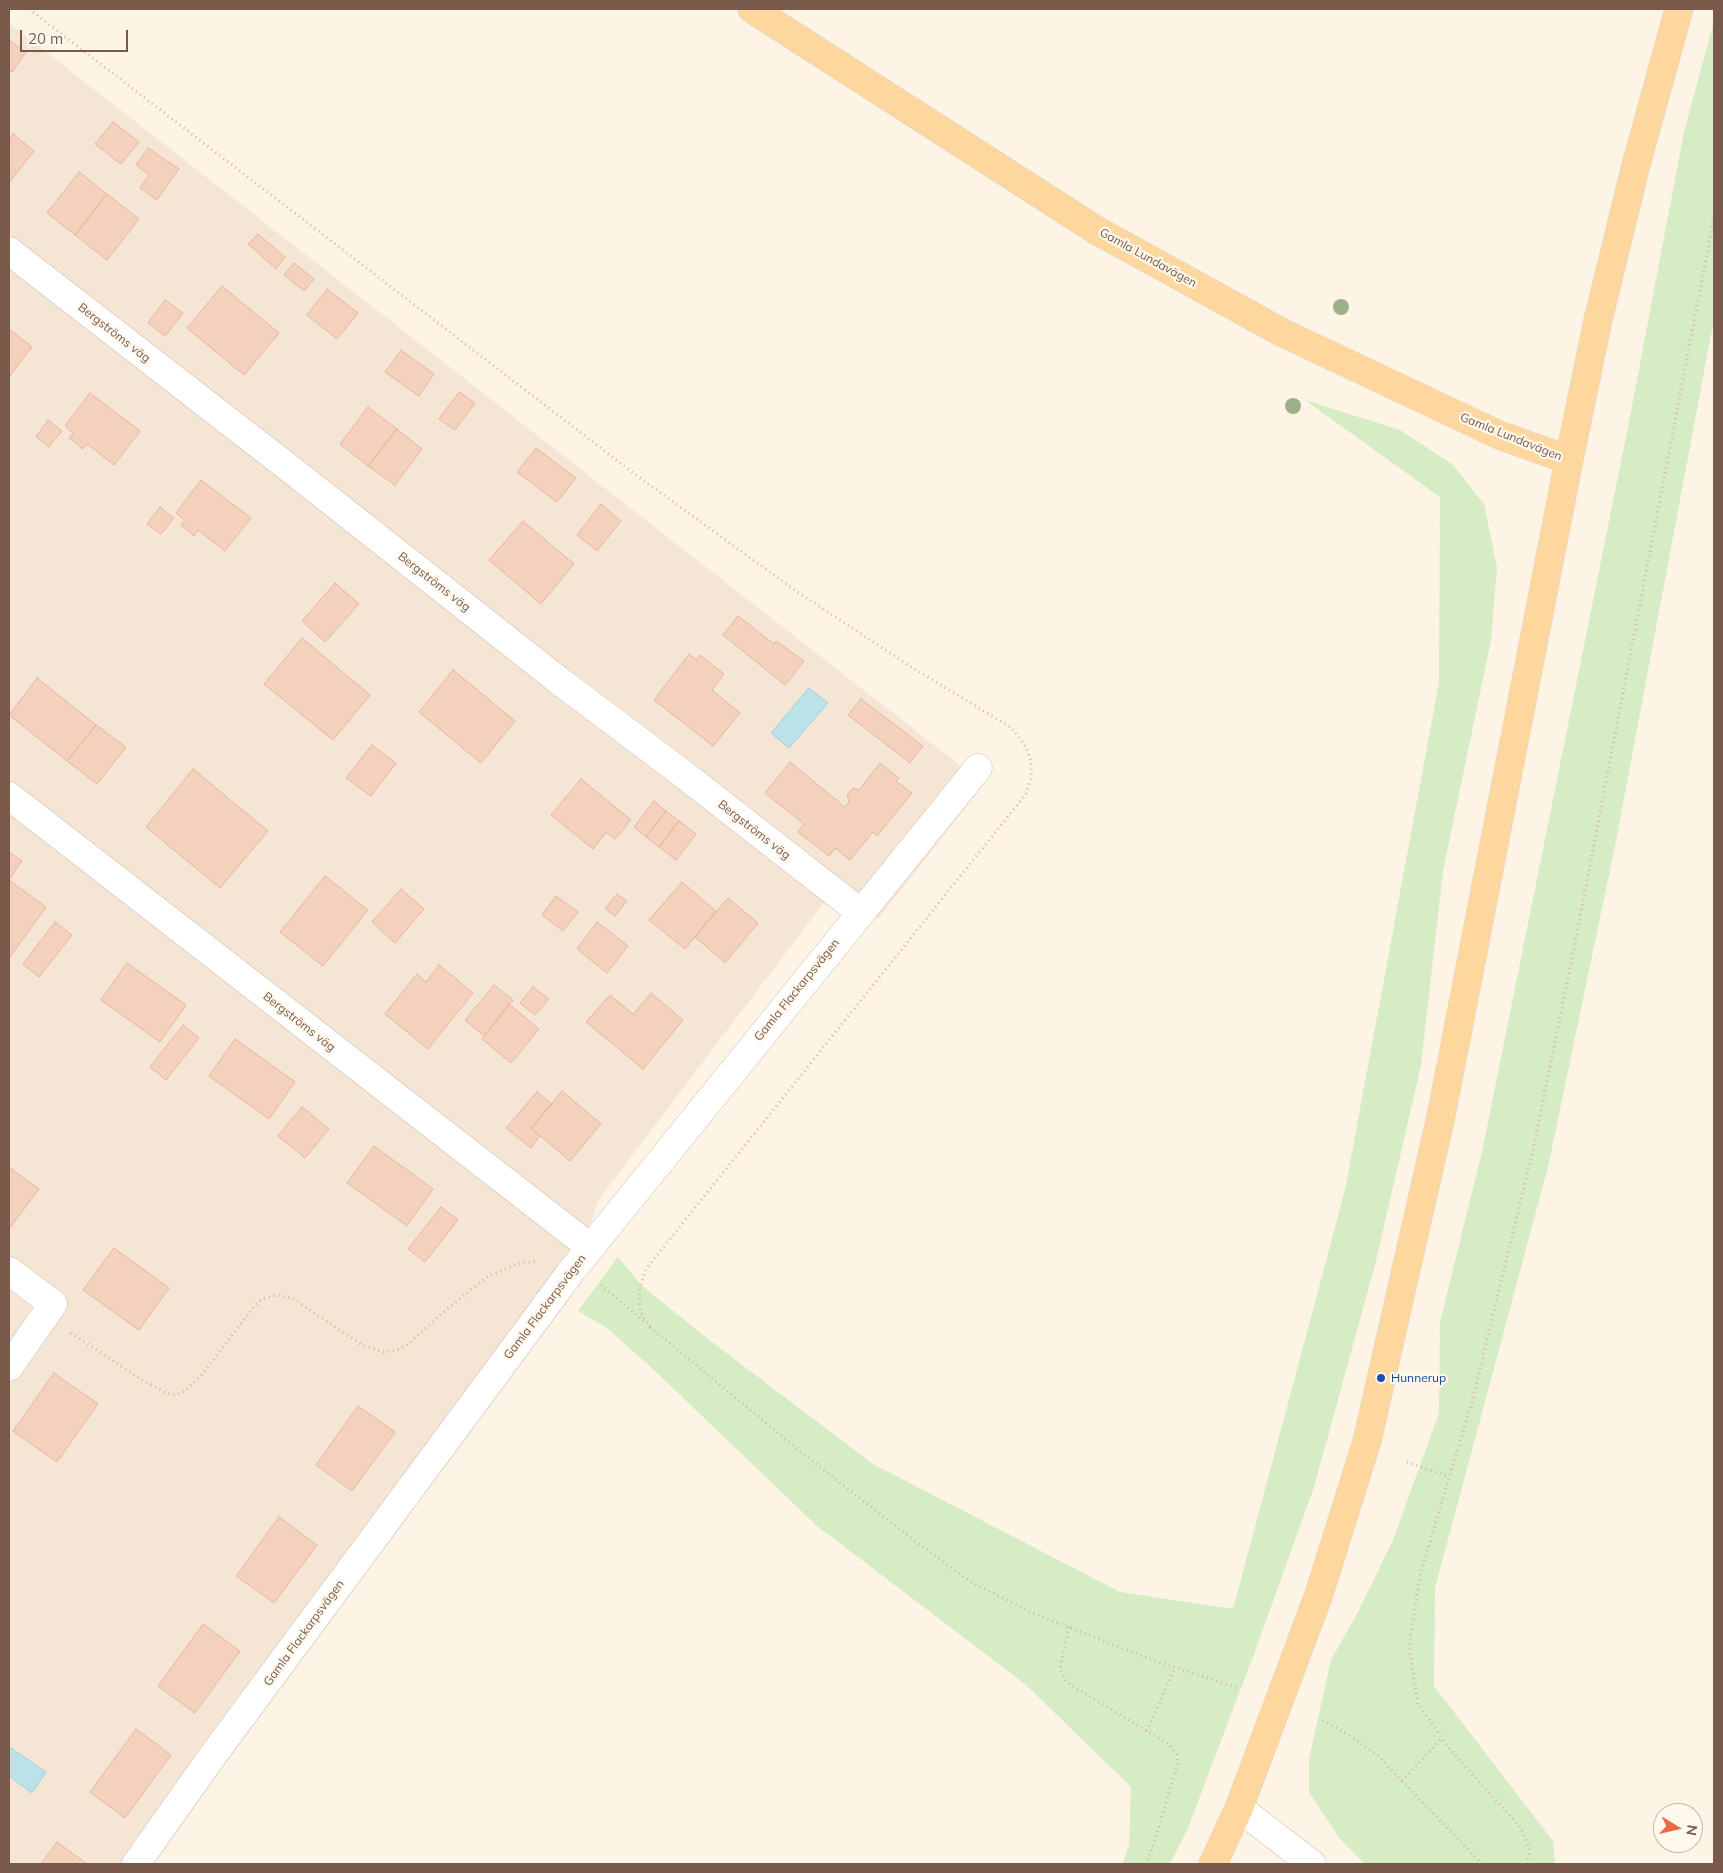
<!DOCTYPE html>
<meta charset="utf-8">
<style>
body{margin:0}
#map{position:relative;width:1723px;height:1873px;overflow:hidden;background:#fdf4e6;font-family:Mulish,sans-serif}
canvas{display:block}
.frame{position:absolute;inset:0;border:10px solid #78594a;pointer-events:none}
.north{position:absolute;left:1653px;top:1803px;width:50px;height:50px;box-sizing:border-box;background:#fff8ed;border:1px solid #c9b8ac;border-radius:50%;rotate:99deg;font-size:14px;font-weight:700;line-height:20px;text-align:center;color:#78594a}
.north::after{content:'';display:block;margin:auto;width:18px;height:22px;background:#eb6848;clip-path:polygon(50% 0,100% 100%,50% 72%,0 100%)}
.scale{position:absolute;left:20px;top:30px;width:108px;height:22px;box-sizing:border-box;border:2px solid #78594a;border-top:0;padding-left:6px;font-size:15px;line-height:18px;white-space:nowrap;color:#78594a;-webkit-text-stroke:4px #fff8ed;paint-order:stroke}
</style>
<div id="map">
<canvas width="1723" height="1873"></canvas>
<div class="frame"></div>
<div class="north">N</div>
<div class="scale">20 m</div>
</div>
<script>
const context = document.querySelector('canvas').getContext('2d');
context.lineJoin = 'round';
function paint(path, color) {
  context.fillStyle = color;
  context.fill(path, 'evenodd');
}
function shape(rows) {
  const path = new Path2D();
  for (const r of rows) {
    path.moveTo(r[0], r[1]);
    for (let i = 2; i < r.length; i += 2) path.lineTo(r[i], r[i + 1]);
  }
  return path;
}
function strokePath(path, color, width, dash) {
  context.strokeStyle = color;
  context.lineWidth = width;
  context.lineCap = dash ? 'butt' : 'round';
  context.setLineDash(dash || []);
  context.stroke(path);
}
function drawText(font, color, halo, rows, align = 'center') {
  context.font = font + ' Mulish,sans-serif';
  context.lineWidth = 4.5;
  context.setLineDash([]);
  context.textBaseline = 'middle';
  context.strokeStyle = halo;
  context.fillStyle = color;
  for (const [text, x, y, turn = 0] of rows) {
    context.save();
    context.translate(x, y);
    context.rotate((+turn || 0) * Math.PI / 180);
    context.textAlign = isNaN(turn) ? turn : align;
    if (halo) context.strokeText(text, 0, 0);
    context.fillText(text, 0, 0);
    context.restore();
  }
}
const residential = shape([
 [9,23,984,784,878,919,838,884,599,1199,577,1264,136,1864,9,1864]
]);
const green = shape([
 [1714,21,1714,319,1615,846,1548,1167,1435,1588,1434,1686,1553,1841,1555,1864,1365,1864,1340,1839,1309,1792,1309,1759,1331,1660,1359,1610,1393,1540,1439,1413,1440,1322,1482,1152,1627,432,1684,132],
 [1305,400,1400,430,1452,464,1484,504,1497,568,1491,640,1443,871,1421,1065,1375,1265,1314,1487,1257,1646,1188,1828,1170,1864,1122,1864,1129,1845,1131,1787,1025,1684,817,1526,655,1371,607,1328,578,1311,618,1257,641,1285,708,1339,873,1464,1120,1592,1233,1609,1345,1190,1439,682,1440,497]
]);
const water = shape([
 [809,688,828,703,789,748,771,733,809,688],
 [11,1748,46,1772,32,1793,9,1776,9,1751,11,1748]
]);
const building = shape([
 [9,40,26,52,12,72,9,70,9,40],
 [113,122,139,142,121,164,95,144,113,122],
 [13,134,34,151,9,183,9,139,13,134],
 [148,148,179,169,157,200,140,188,149,175,136,165,148,148],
 [79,172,107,194,75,235,47,213,79,172],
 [107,194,139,219,107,260,75,235,107,194],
 [258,234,285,257,276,269,248,244,258,234],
 [294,263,314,279,304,291,284,275,294,263],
 [222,286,279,333,244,375,187,328,222,286],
 [327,289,358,313,337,339,307,315,327,289],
 [165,300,183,313,165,336,148,323,165,300],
 [9,329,32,347,9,377,9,329],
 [401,350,434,374,419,396,385,372,401,350],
 [459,392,475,403,455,430,439,419,459,392],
 [90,393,140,431,114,465,87,444,83,449,69,438,73,433,65,426,90,393],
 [368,407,397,429,368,466,340,444,368,407],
 [48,420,62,431,49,447,36,437,48,420],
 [397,429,422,449,395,485,368,466,397,429],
 [536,448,576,478,557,502,517,472,536,448],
 [201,480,251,518,225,551,198,530,194,536,181,525,185,520,176,513,201,480],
 [601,504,621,521,597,551,577,535,601,504],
 [160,507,174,518,161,534,147,524,160,507],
 [523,521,574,564,541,604,489,560,523,521],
 [335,583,359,604,325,642,302,621,335,583],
 [738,616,774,644,776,641,804,661,785,685,723,635,738,616],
 [302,638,370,695,333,740,264,684,302,638],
 [689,654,697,660,700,655,724,674,712,690,740,713,713,746,654,700,689,654],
 [453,670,515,721,481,763,419,712,453,670],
 [37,678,96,725,67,761,9,715,37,678],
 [861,699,923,746,910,763,848,715,861,699],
 [96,725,126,747,97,784,67,761,96,725],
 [372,745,396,763,371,796,346,778,372,745],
 [790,762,845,807,849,802,847,795,853,788,859,790,880,763,899,778,896,781,912,793,877,836,873,832,850,860,835,848,829,856,798,832,804,824,765,793,790,762],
 [193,769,268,831,220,888,146,827,193,769],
 [581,779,631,820,615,839,606,832,593,849,551,815,581,779],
 [654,801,666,811,646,837,634,827,654,801],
 [666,811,679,821,659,847,646,837,666,811],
 [679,821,696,834,676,860,659,847,679,821],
 [9,852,22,861,9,880,9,852],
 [325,876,368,910,323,966,280,932,325,876],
 [9,880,46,907,9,958,9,880],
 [682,882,716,911,685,949,649,920,682,882],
 [401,889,424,909,395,943,372,922,401,889],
 [617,894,627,901,615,916,605,909,617,894],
 [556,896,578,912,563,931,542,915,556,896],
 [728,898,758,923,725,963,695,937,728,898],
 [55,922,72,935,39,977,23,964,55,922],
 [597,922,628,946,607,973,577,949,597,922],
 [127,963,186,1005,160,1042,101,1000,127,963],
 [439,965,473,993,428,1049,385,1014,417,974,426,982,439,965],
 [494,985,513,1000,484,1036,465,1020,494,985],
 [533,987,549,999,535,1015,520,1003,533,987],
 [651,993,683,1020,643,1069,586,1022,610,995,633,1014,651,993],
 [509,1004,539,1029,511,1063,482,1039,509,1004],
 [183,1025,199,1038,166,1080,150,1067,183,1025],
 [235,1039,295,1082,269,1119,209,1076,235,1039],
 [562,1091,601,1124,570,1161,531,1128,562,1091],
 [537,1092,552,1104,531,1128,540,1136,531,1148,506,1128,537,1092],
 [302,1107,329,1129,305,1158,278,1136,302,1107],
 [374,1146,433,1189,407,1226,347,1183,374,1146],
 [9,1167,39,1189,9,1229,9,1167],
 [441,1207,458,1220,425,1262,408,1249,441,1207],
 [114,1248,169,1288,139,1330,83,1290,114,1248],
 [54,1373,98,1404,57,1462,13,1431,54,1373],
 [358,1406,395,1432,352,1491,316,1465,358,1406],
 [279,1517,317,1545,274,1603,236,1576,279,1517],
 [203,1624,240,1651,195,1713,158,1686,203,1624],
 [136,1729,171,1755,125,1818,90,1792,136,1729],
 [57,1842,87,1864,41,1864,57,1842]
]);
const path = shape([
 [29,9,632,472,796,591,913,668,1012,728,1026,747,1031,761,1031,779,1026,794,646,1269,640,1287,639,1302,642,1315,651,1328],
 [601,1285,646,1323],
 [650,1327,801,1452,920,1545,971,1582,1035,1614,1150,1659,1238,1688],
 [71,1333,142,1380,166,1393,176,1395,185,1391,201,1376,255,1305,262,1299,276,1295,292,1298,362,1345,384,1352,394,1351,407,1345,446,1310,487,1277,516,1264,538,1261],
 [1407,1462,1449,1477],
 [1069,1627,1060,1668,1066,1682,1170,1745,1177,1755,1178,1763,1153,1846,1145,1864],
 [1323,1720,1352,1737,1378,1756,1482,1864],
 [1147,1731,1175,1667],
 [1402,1781,1442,1738],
 [1526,1864,1530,1850,1521,1828,1448,1747,1418,1704,1409,1647,1420,1575,1472,1402,1533,1150,1577,933,1714,217]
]);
const minor = shape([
 [9,251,298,475,557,679,678,770,860,912],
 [9,796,590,1247],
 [9,1271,53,1304,9,1367],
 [1239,1808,1312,1864],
 [136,1864,211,1758,570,1273,978,768]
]);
const major = shape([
 [752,9,1096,230,1281,332,1499,435,1569,460],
 [1213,1864,1239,1808,1319,1594,1367,1441,1441,1116,1569,460,1598,320,1636,165,1679,9]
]);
const trees = [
 [1341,307],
 [1293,406]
];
const markers = [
 [1381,1378,5,"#1a4fb4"]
];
const streetNames = [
 ["Gamla Lundavägen",1148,258,29],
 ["Bergströms väg",114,333,38],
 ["Gamla Lundavägen",1511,437,22],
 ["Bergströms väg",434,582,38],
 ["Bergströms väg",754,830,38],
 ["Gamla Flackarpsvägen",797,990,-51],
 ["Bergströms väg",299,1022,38],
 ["Gamla Flackarpsvägen",545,1307,-53],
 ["Gamla Flackarpsvägen",304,1633,-54]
];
const transitNames = [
 ["Hunnerup",1391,1378]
];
paint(residential, '#f5e5d4');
paint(green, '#d5ecc4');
paint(water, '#bae2e8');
strokePath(water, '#a0d2da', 1);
paint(building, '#f3d1bd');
strokePath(building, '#e7b79d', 1);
strokePath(minor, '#d2bdae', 29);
strokePath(major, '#dcd4d0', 29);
strokePath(path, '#d9b4a0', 3, [1, 4]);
strokePath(minor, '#fff', 28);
strokePath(major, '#fdd79d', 28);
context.fillStyle = '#9eb08a';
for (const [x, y] of trees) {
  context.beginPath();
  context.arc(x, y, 8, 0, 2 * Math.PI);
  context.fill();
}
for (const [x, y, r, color] of markers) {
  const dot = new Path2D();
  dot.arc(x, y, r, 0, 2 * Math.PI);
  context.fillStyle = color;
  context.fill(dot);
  strokePath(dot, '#fff8ed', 2);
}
drawText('12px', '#78594a', '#fff8ed', streetNames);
drawText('12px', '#164399', '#fff8ed', transitNames, 'left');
</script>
